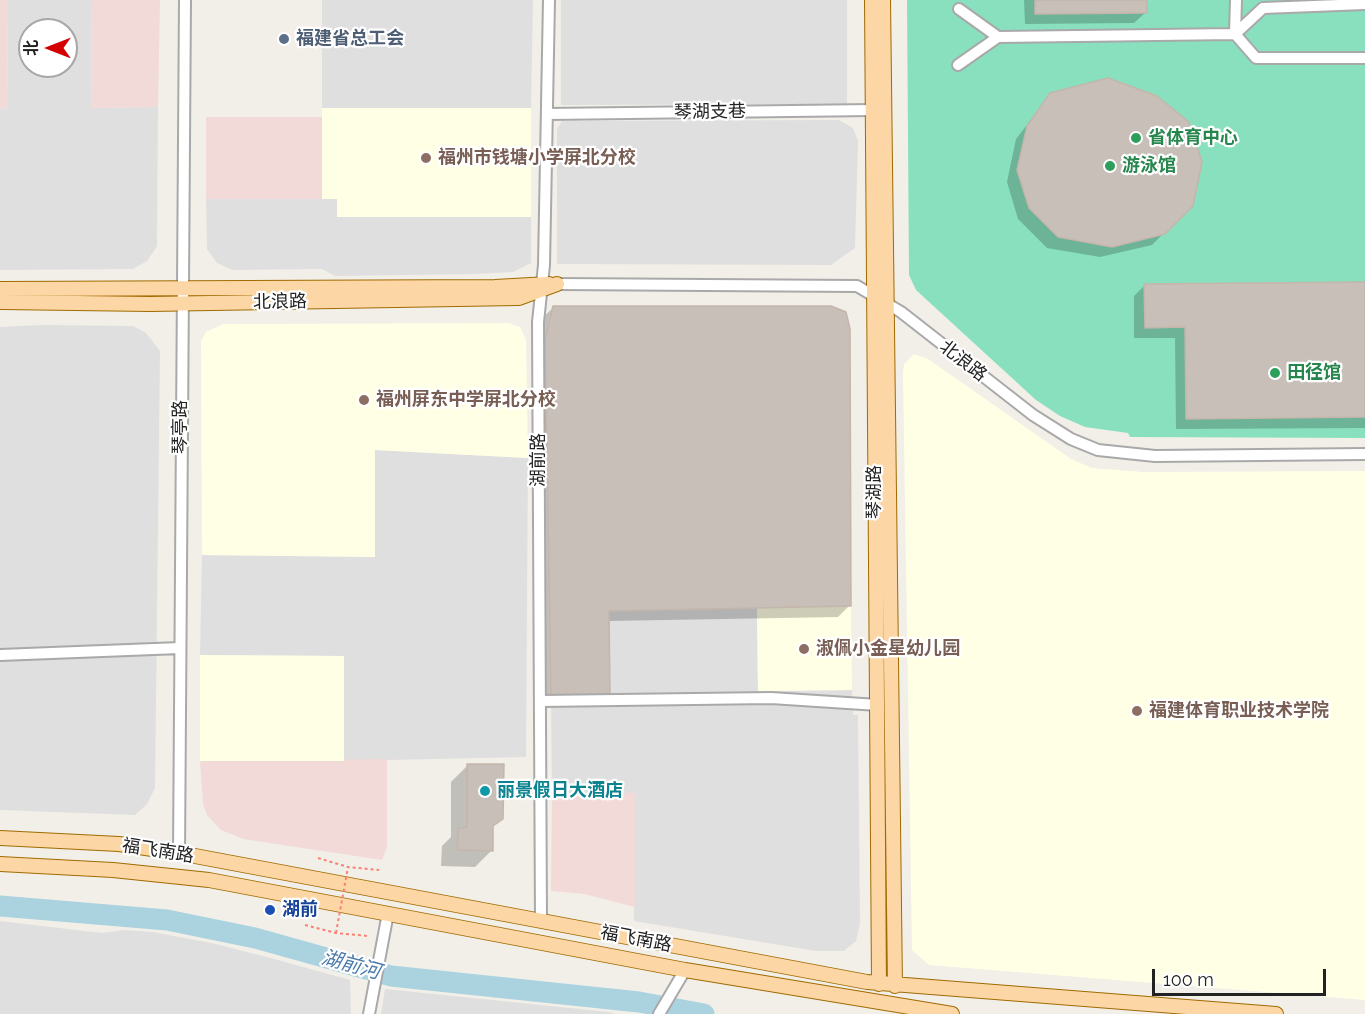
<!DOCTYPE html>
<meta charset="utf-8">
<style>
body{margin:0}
#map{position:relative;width:1365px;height:1014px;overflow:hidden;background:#f2efe9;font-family:Raleway,"Noto Sans SC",sans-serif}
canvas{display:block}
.north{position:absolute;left:18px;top:18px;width:60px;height:60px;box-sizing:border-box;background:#fff;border:2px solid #a7a7a7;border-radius:50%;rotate:270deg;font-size:16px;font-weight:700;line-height:24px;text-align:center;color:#222}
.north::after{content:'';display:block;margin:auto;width:21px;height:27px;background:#d40000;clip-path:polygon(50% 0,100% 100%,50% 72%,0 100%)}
.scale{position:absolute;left:1152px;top:969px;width:174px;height:27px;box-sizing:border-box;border:3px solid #222;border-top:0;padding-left:8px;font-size:18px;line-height:21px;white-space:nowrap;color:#222;-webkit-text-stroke:4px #fff;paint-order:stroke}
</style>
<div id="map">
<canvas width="1365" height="1014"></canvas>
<div class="north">北</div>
<div class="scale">100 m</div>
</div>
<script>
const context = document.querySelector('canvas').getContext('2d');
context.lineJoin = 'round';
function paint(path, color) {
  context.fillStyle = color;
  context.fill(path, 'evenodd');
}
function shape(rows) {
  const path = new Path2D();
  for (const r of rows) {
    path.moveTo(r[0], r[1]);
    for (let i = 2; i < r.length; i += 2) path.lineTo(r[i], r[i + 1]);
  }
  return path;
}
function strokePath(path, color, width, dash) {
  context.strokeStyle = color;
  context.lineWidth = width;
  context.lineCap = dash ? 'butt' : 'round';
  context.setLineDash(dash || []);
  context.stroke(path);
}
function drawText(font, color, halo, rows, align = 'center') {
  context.font = font + ' Raleway,"Noto Sans SC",sans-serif';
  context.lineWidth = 4.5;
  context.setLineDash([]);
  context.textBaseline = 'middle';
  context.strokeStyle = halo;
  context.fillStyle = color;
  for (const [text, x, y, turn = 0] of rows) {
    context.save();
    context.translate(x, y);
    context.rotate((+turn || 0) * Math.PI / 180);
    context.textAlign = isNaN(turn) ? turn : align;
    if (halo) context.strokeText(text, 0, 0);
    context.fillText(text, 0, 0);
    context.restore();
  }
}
const residential = shape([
 [7,0,92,0,91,108,158,107,157,246,147,261,133,269,0,270,0,109,8,108],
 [30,30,66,30,66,66,30,66],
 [322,0,533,0,531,108,322,108],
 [561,0,847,0,847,104,561,105],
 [839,120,853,128,858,141,855,248,831,265,557,264,557,129,562,121],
 [206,199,337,199,337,217,531,217,531,263,513,272,476,274,335,276,322,269,232,270,217,263,207,249],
 [41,325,133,326,146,333,160,351,155,788,147,804,135,815,0,810,0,327],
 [375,450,528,458,526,757,344,761,344,656,200,655,202,555,375,557],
 [757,608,758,691,852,690,853,715,858,715,860,923,856,941,844,951,816,951,634,921,635,794,552,794,551,696,609,611],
 [0,921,102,933,125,930,153,932,216,944,278,960,350,980,351,1014,0,1014],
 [385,989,609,1012,615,1014,381,1014]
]);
const commercial = shape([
 [0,0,7,0,8,108,0,109],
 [92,0,160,0,158,107,91,108],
 [206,117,322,117,322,199,206,199],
 [387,759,387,847,382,860,243,839,221,830,207,815,203,804,200,761],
 [635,793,635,907,584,894,551,891,552,794]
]);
const education = shape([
 [322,108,531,108,531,217,337,217,337,199,322,199],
 [508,323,520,327,526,340,528,458,375,450,375,557,202,555,201,341,206,332,223,324],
 [914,354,928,359,1071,459,1092,468,1143,472,1365,471,1365,1000,929,965,912,950,903,374,904,364],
 [851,606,852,690,758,691,757,608],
 [200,655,344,656,344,761,200,761]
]);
const pitch = shape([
 [907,0,1365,0,1365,438,1130,437,1128,433,1085,427,1060,416,1036,400,916,290,909,275]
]);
const shadow = shape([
 [1024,0,1146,0,1146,12,1134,23,1025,24],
 [1051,94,1192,205,1152,245,1100,257,1047,248,1018,219,1007,182,1016,139],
 [1365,283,1365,428,1176,429,1175,338,1134,338,1134,296,1145,285],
 [554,307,849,606,838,617,608,621,597,705,540,706,542,318],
 [468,765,501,818,492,827,492,850,475,867,441,866,442,846,451,837,451,782]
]);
const river = shape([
 [0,906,167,920,255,938,391,976,639,1002,704,1014]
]);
const building = shape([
 [1035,0,1147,0,1147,13,1035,14,1035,0],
 [1108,78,1157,96,1189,122,1202,162,1193,206,1165,234,1112,247,1058,237,1029,208,1017,170,1027,126,1050,93,1108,78],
 [1365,282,1365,417,1186,419,1185,327,1145,328,1144,284,1365,282],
 [553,306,831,306,846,312,850,329,851,606,609,611,610,695,551,696,545,340,553,306],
 [467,764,504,764,503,819,493,826,493,851,457,850,458,828,467,827,467,764]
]);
const path = shape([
 [318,858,348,867,379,870],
 [305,925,336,933,368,936]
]);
const minor = shape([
 [1236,0,1235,34,1256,58,1365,58],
 [959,9,998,37,1235,34,1263,8,1365,4],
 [958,65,998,37],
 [547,114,873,110],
 [557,284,857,286,901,312,1033,415,1071,439,1098,450,1155,456,1365,454],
 [0,655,180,648],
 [541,701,771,698,878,705],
 [179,853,185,0],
 [541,921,538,322,544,265,549,0],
 [369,1014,388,913],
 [659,1014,685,970]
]);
const major = shape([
 [872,0,879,984],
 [883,0,895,986],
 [0,289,495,287,549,284],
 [0,302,150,304,519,298,557,284],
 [0,838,119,844,179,853,867,982,1276,1014],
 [0,864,113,870,209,880,685,970,952,1014]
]);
const pathBridge = shape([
 [336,933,348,867]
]);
const markers = [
 [284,39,6,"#5c6f8a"],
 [1136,138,6,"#2e9e5b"],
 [426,158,6,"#8d6e63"],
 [1110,166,6,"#2e9e5b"],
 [1275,373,6,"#2e9e5b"],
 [364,400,6,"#8d6e63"],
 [804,649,6,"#8d6e63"],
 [1137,711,6,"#8d6e63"],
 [485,791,6,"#0f9aa8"],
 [270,910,6,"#1a4fb4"]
];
const serviceNames = [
 ["福建省总工会",296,39]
];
const streetNames = [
 ["琴湖支巷",710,112,-1],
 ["北浪路",280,302,-1],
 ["北浪路",963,361,38],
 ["琴亭路",181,427,-90],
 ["湖前路",539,460,-90],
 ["琴湖路",875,492,-90],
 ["福飞南路",158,851,9],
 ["福飞南路",636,939,11]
];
const leisureNames = [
 ["省体育中心",1148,138],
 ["游泳馆",1122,166],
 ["田径馆",1287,373]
];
const educationNames = [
 ["福州市钱塘小学屏北分校",438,158],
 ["福州屏东中学屏北分校",376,400],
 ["淑佩小金星幼儿园",816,649],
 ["福建体育职业技术学院",1149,711]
];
const cultureNames = [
 ["丽景假日大酒店",497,791]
];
const transitNames = [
 ["湖前",282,910]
];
const waterNames = [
 ["湖前河",351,965,15]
];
paint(residential, '#e0dfdf');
paint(commercial, '#f2dad9');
paint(education, '#ffffe5');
paint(pitch, '#88e0be');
paint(shadow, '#0003');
strokePath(river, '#aad3df', 21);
paint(building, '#c7bfb8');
strokePath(building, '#c4b6ab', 1.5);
strokePath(minor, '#a9a9a9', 14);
strokePath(major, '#a06b00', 16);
strokePath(path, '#fa8072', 2, [3, 3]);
strokePath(minor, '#fff', 10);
strokePath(major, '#fcd6a4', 14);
strokePath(pathBridge, '#fa8072', 2, [3, 3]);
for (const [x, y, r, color] of markers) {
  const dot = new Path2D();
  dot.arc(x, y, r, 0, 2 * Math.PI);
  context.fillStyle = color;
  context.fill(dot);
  strokePath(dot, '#fff', 2);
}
drawText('bold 18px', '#4e5e75', '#fff', serviceNames, 'left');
drawText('18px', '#222', '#fff', streetNames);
drawText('bold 18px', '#27864d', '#fff', leisureNames, 'left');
drawText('bold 18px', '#785e54', '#fff', educationNames, 'left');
drawText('bold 18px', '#0d838f', '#fff', cultureNames, 'left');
drawText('bold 18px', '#164399', '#fff', transitNames, 'left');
drawText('italic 20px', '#4a7aab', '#fff', waterNames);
</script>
